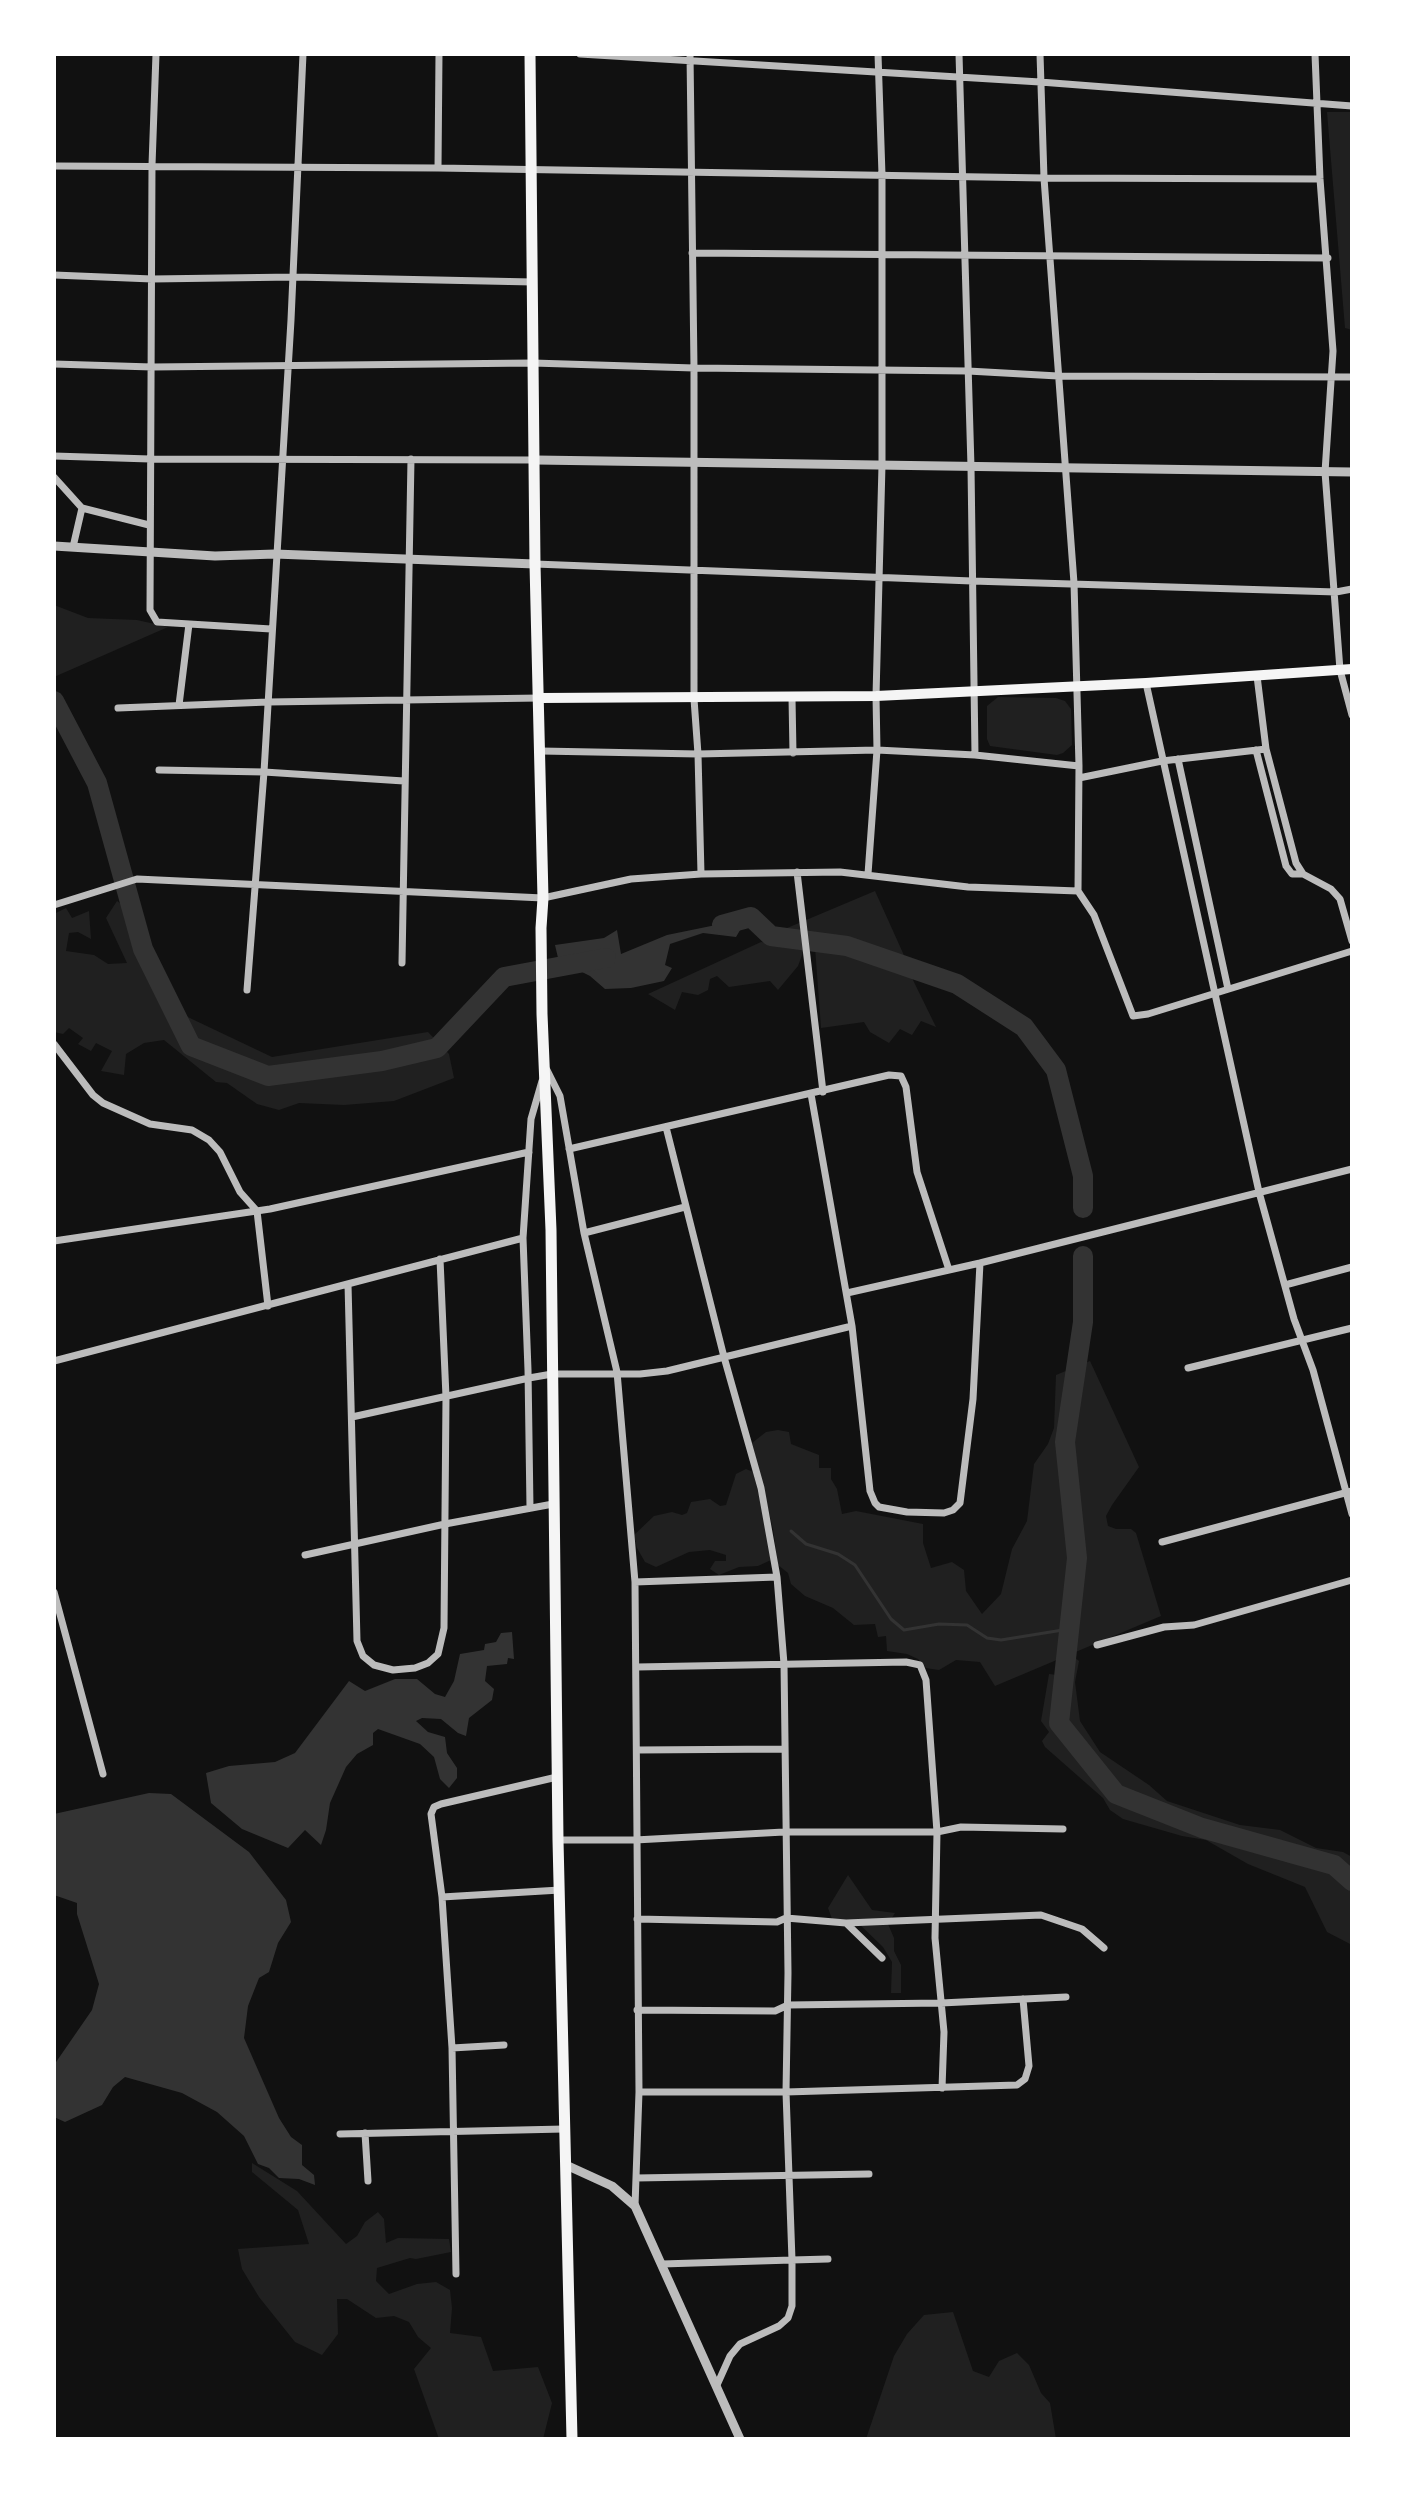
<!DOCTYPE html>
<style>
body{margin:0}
#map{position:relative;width:1406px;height:2493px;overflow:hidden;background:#111;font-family:"PT Sans Narrow",sans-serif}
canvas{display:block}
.frame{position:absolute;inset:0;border:56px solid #fff;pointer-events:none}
</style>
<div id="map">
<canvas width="1406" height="2493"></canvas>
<div class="frame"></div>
</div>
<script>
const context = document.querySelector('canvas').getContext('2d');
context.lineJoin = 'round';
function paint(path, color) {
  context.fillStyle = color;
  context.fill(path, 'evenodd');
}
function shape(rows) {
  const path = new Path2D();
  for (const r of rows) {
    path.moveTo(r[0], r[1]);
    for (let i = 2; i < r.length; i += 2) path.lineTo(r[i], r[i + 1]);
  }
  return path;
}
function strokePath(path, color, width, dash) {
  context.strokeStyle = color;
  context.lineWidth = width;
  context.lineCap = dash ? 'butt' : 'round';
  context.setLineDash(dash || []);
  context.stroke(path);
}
const green = shape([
 [1327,112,1352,112,1352,330,1345,328],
 [54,605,88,618,137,620,168,627,54,677],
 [998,697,1056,698,1065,701,1071,709,1072,745,1063,753,1057,755,990,746,987,739,987,706],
 [875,891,907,962,853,942,780,931],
 [117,901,141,918,173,1010,272,1057,428,1032,449,1054,454,1078,394,1101,344,1105,299,1103,279,1110,257,1104,227,1083,216,1082,164,1040,144,1043,126,1054,124,1075,101,1071,112,1051,96,1043,91,1051,78,1044,83,1038,69,1028,63,1034,54,1032,54,914,66,908,72,918,89,911,91,939,78,932,69,933,66,951,94,955,108,964,127,963,106,918],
 [761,942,805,947,798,966,778,990,770,981,729,987,717,976,710,979,708,990,698,995,682,992,675,1010,648,994],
 [815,947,846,952,911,976,936,1027,921,1021,912,1035,900,1029,889,1043,870,1032,864,1022,821,1028],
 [1090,1361,1139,1467,1112,1505,1106,1516,1108,1526,1116,1529,1131,1529,1136,1533,1161,1616,995,1686,980,1662,956,1660,939,1670,932,1669,926,1668,918,1659,907,1654,887,1651,886,1636,878,1637,875,1624,854,1625,833,1608,805,1596,791,1584,788,1573,778,1565,773,1529,752,1443,766,1432,778,1430,789,1432,791,1444,819,1455,819,1468,831,1468,831,1479,837,1489,842,1514,856,1511,923,1524,923,1543,931,1568,952,1562,964,1570,966,1591,982,1614,1001,1594,1012,1549,1027,1521,1034,1464,1048,1444,1054,1428,1056,1375],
 [746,1469,753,1472,768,1531,771,1560,758,1566,739,1567,719,1575,710,1569,715,1561,726,1561,726,1555,710,1550,689,1552,656,1567,645,1562,637,1548,634,1535,654,1516,672,1512,682,1515,687,1513,691,1502,710,1499,720,1506,726,1505,736,1474],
 [1074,1657,1079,1661,1075,1682,1080,1721,1100,1752,1149,1785,1167,1801,1240,1825,1280,1830,1316,1848,1343,1852,1352,1857,1352,1945,1327,1932,1305,1887,1248,1864,1206,1840,1182,1836,1123,1819,1110,1810,1103,1798,1045,1747,1042,1741,1049,1732,1041,1721,1049,1674,1057,1675],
 [848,1875,872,1910,895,1913,888,1924,894,1938,894,1951,901,1965,901,1993,891,1993,892,1962,883,1947,855,1920,832,1919,828,1908],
 [252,2163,297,2191,346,2244,357,2236,365,2222,378,2212,384,2219,386,2243,398,2238,449,2239,451,2252,416,2259,410,2258,377,2268,376,2281,389,2294,417,2284,436,2282,450,2290,452,2308,450,2333,481,2337,493,2371,538,2367,552,2403,543,2439,439,2439,414,2369,431,2348,418,2337,409,2322,394,2316,376,2318,347,2299,337,2299,338,2334,322,2355,295,2342,259,2297,242,2269,238,2249,309,2244,298,2210,252,2172],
 [953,2312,973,2371,989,2377,999,2361,1017,2353,1029,2365,1041,2393,1050,2403,1056,2439,866,2439,894,2356,907,2334,924,2315]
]);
const water = shape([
 [755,917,774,933,743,925,736,937,703,933,670,944,665,965,672,968,664,981,631,988,605,989,590,976,580,971,583,953,559,962,555,945,604,938,617,930,621,954,667,935],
 [512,1632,514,1659,508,1658,507,1664,487,1666,485,1681,494,1689,492,1700,469,1718,466,1736,458,1733,441,1719,422,1718,416,1721,428,1732,445,1737,447,1753,457,1768,457,1778,449,1788,440,1779,434,1757,420,1744,378,1729,373,1733,373,1745,357,1754,346,1767,330,1803,326,1830,321,1845,305,1830,288,1848,242,1829,211,1803,206,1773,229,1766,275,1762,295,1753,349,1681,365,1691,395,1679,417,1679,435,1694,445,1697,454,1681,460,1654,484,1650,485,1644,496,1642,501,1633],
 [149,1793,171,1794,249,1852,286,1900,291,1922,278,1943,269,1972,259,1978,248,2006,244,2038,279,2118,291,2137,302,2145,302,2165,314,2175,315,2185,299,2179,279,2178,269,2168,258,2164,244,2136,217,2112,182,2093,125,2077,113,2087,102,2105,65,2122,54,2117,54,2065,92,2010,99,1984,77,1914,77,1903,54,1895,54,1814]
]);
const stream = shape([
 [791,1531,806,1544,838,1554,855,1565,891,1619,904,1630,939,1624,967,1625,987,1638,1001,1640,1069,1629]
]);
const river = shape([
 [54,701,97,783,143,949,191,1046,268,1076,382,1061,437,1048,504,977,606,958],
 [722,925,751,917,771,936,847,946,957,984,1024,1027,1056,1070,1083,1176,1083,1208],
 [1083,1256,1083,1322,1065,1442,1077,1558,1059,1723,1116,1794,1202,1828,1334,1865,1352,1881]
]);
const minor = shape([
 [156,54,152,165,150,610,157,622,271,629],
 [580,54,1040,82,1352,106],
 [690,54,694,368,694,699,698,754,701,874],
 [959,54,971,467,975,755],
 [1315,54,1320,179,1333,351,1325,472,1340,670,1352,715],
 [54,166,438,168,1044,178,1320,179],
 [438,168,439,54],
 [692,253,1328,258],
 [54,275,152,279,294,277,533,282],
 [54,364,152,367,533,363,694,368,968,371,1058,376,1352,377],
 [54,456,150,459,536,460],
 [54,477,82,508],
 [82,508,149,525],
 [73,547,82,508],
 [535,564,972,581,1336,592,1352,589],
 [1257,676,1266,749,1296,863,1303,874,1331,889,1340,899,1352,941],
 [1146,683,1259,1192,1294,1319,1313,1370,1352,1514],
 [792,698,793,753],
 [179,705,189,624],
 [118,708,268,702,540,698],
 [1256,750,1286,866,1292,874,1303,874],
 [541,751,698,754,877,750,975,755,1079,766],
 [1178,759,1228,989],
 [159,770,264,772,404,781],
 [1079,778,1162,761,1266,749],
 [797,872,823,1092],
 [868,874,877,750,876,696,882,465,882,175,878,54],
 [1078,891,1094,915,1133,1016,1148,1014,1352,951],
 [54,905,137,879,543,898,631,879,701,874,840,872,968,887,1078,891,1079,766,1074,583,1044,178,1040,54],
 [402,963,411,459],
 [247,990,264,772,291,320,303,54],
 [54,1044,93,1095,103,1103,150,1124,192,1130,209,1140,220,1152,240,1192,257,1211,268,1306],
 [547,1070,560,1096,584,1233,617,1372,635,1582,639,2092,635,2206],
 [811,1094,852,1326,870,1491,875,1503,879,1507,907,1512,944,1513,953,1510,960,1503,973,1399,980,1263],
 [569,1149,889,1075,901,1076,906,1087,917,1172,949,1270],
 [584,1233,685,1207],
 [523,1238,528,1370,530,1508],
 [54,1241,270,1209,529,1152],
 [348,1284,357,1641,363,1656,374,1665,393,1670,415,1668,428,1663,438,1654,444,1628,446,1397,440,1259],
 [1285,1285,1352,1267],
 [847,1293,980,1263,1352,1169],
 [54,1361,523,1238,531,1119,542,1081],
 [1188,1368,1352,1328],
 [352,1417,529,1378,552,1374,640,1374,667,1371,852,1326],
 [1162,1542,1352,1491],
 [305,1555,445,1524,553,1504],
 [635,1582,777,1577],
 [54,1592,103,1774],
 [1097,1645,1164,1627,1194,1625,1352,1580],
 [637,1667,906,1662,920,1665,926,1680,937,1832,935,1938,944,2032,942,2088],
 [637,1750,784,1749],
 [558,1840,635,1840,784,1832,937,1832,961,1827,1063,1829],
 [442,1897,560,1890],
 [637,1919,777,1922,786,1918,846,1923,882,1958],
 [846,1923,1041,1915,1082,1929,1104,1948],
 [637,2010,775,2011,788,2005,941,2003,1066,1997],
 [452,2048,504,2045],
 [639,2092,786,2092,1017,2085,1025,2079,1029,2066,1023,1999],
 [365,2133,368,2181],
 [340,2134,564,2129],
 [636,2178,869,2174],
 [662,2264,792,2260,786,2092,788,1973,784,1664,777,1577,761,1488,724,1357,666,1127],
 [456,2274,452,2048,442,1897,431,1814,434,1807,441,1804,557,1777],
 [717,2385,730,2356,740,2344,779,2326,788,2318,792,2306,792,2260,828,2259]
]);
const tertiary = shape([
 [536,460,1352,472],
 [54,546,215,556,275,554,535,564],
 [566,2165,612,2186,635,2206,740,2439]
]);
const secondary = shape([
 [540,698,876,696,1146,683,1352,669]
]);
const primary = shape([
 [530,54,535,564,543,898,541,928,542,1014,551,1230,558,1840,572,2439]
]);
paint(green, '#202020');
paint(water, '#333');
strokePath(stream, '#333', 3);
strokePath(river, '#333', 20);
strokePath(minor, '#bcbcbc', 7);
strokePath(tertiary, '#bcbcbc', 9);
strokePath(secondary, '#f5f5f5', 10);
strokePath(primary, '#f5f5f5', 11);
</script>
